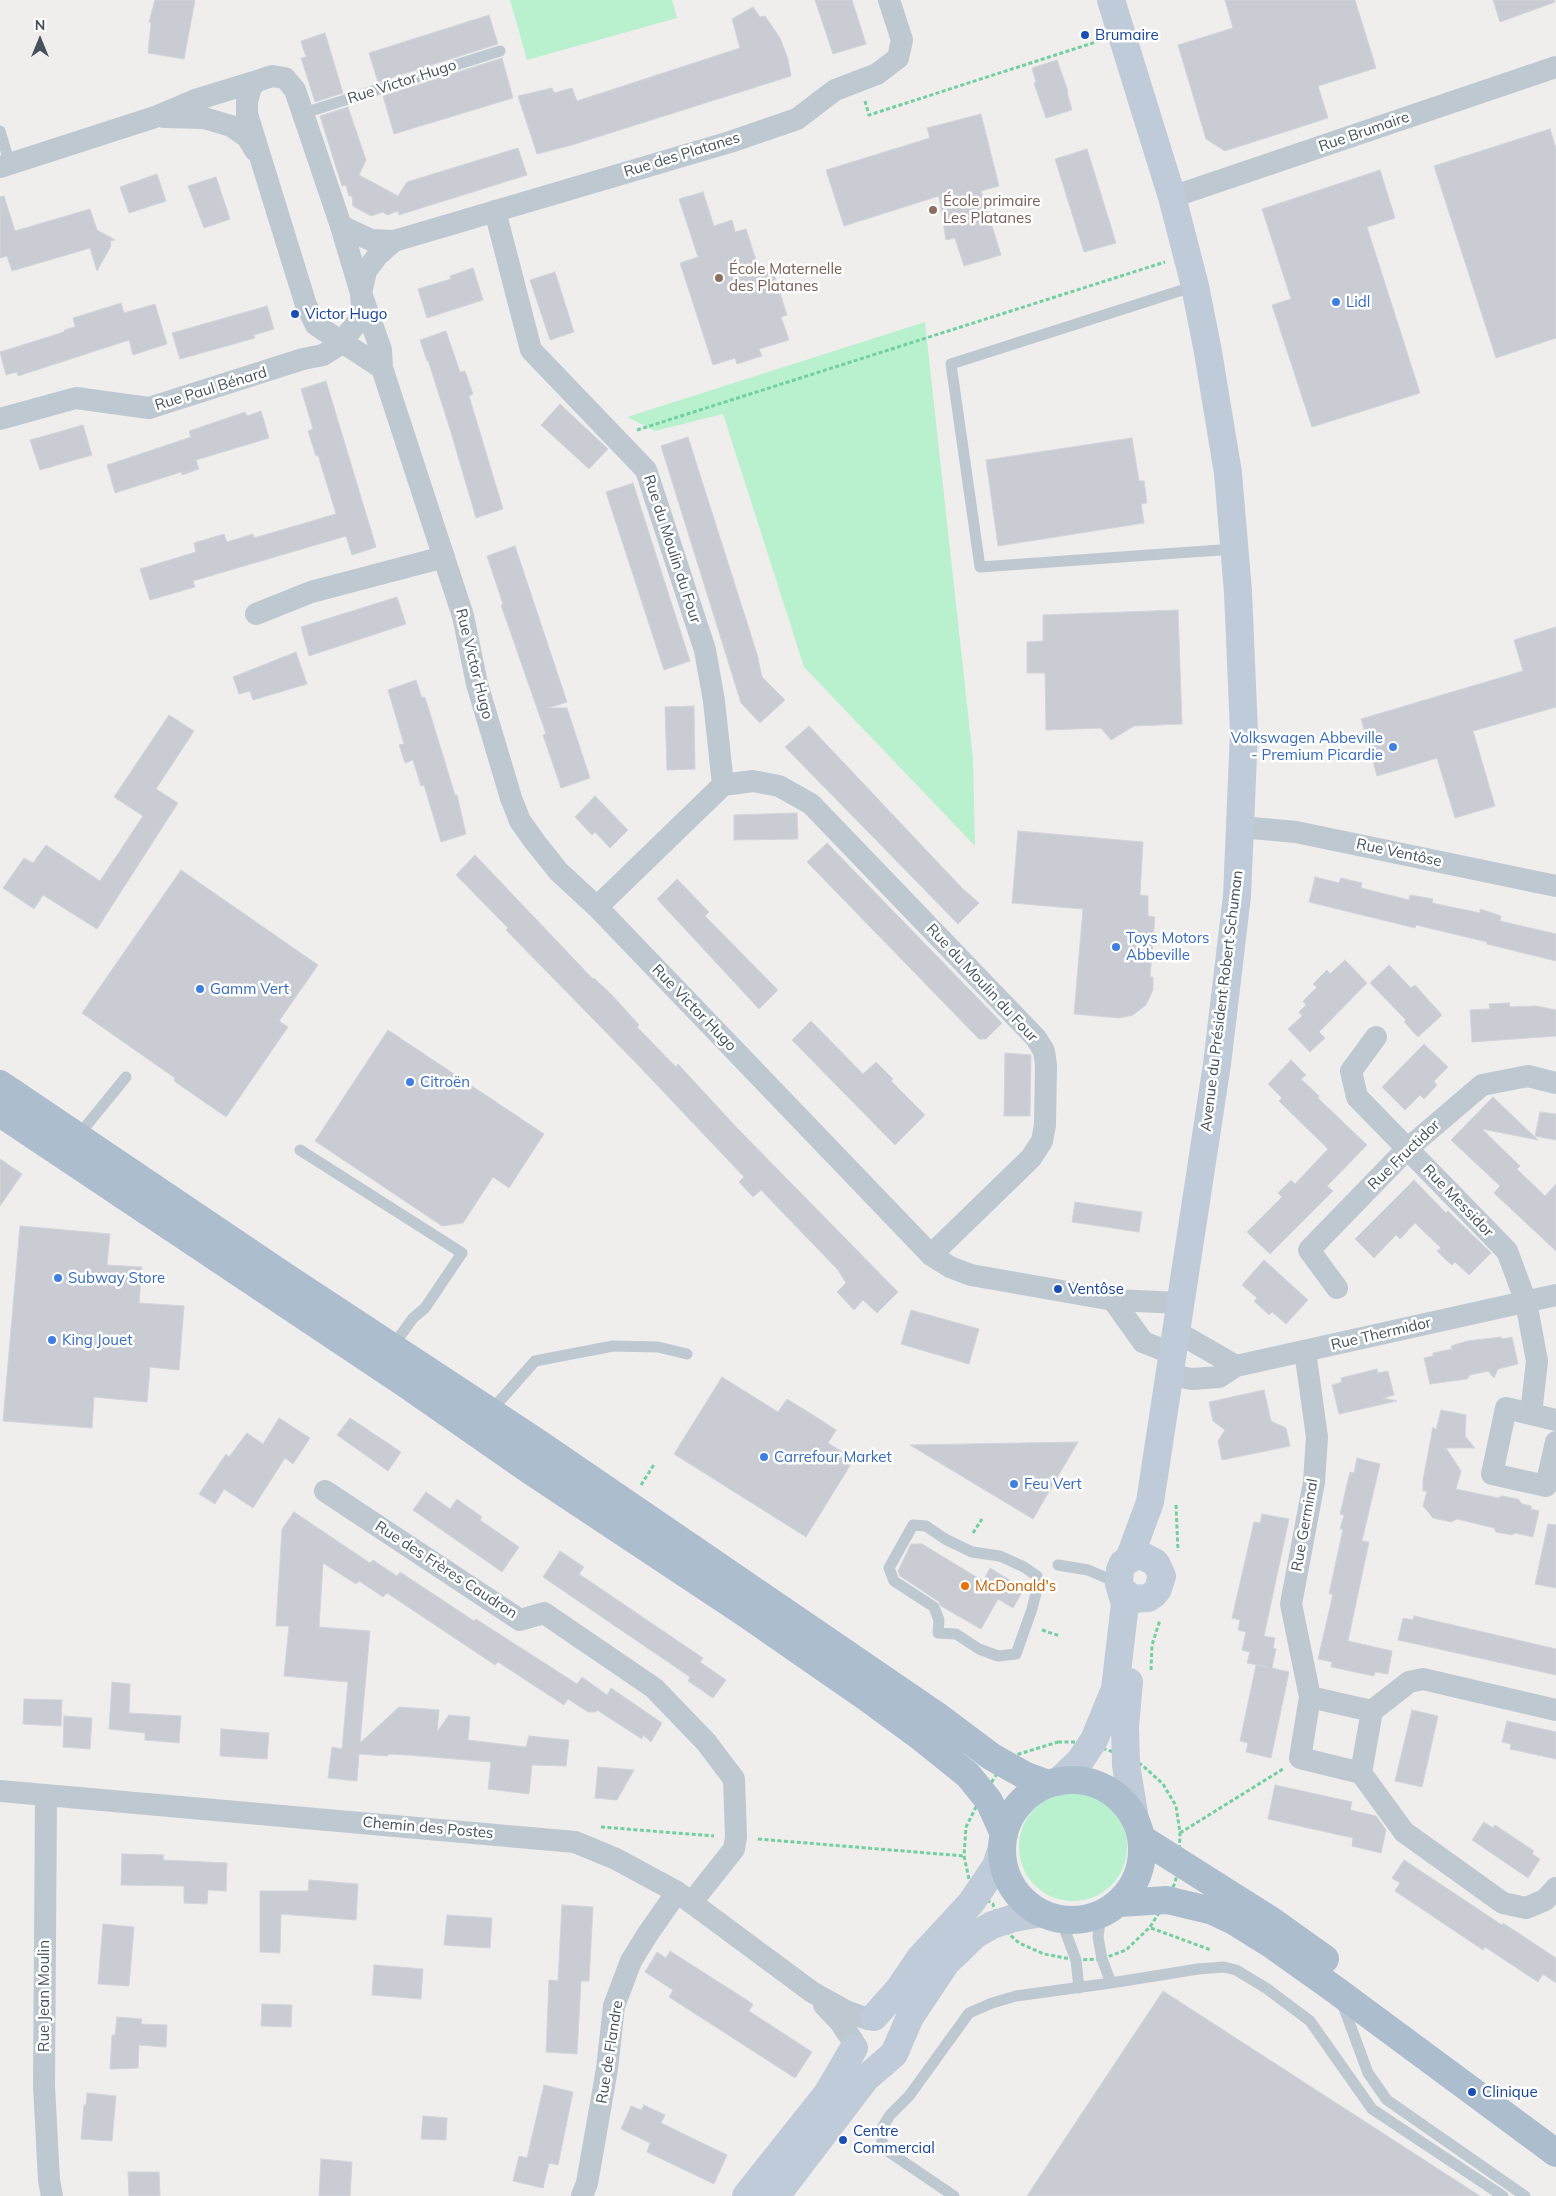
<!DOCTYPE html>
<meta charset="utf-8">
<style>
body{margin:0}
#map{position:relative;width:1556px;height:2196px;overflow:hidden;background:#f0eded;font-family:Mulish,sans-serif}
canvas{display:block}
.north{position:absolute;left:15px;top:15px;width:50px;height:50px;-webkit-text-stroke:4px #fff;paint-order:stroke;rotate:0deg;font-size:14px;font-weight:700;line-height:20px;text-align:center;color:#45515c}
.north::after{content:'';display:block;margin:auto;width:18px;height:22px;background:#45515c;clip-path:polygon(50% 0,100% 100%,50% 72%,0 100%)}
</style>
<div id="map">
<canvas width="1556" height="2196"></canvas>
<div class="north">N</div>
</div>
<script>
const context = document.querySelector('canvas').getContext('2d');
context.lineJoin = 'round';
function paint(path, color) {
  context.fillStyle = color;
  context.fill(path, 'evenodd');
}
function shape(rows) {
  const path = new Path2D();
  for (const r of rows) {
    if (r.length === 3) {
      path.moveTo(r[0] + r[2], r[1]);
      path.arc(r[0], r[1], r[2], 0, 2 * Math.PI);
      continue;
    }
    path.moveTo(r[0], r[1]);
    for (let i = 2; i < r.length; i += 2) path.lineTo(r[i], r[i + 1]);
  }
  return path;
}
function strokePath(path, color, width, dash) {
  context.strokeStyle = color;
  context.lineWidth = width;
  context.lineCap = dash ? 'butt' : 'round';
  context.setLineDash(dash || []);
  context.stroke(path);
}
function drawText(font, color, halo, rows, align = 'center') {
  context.font = font + ' Mulish,sans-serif';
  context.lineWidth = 5;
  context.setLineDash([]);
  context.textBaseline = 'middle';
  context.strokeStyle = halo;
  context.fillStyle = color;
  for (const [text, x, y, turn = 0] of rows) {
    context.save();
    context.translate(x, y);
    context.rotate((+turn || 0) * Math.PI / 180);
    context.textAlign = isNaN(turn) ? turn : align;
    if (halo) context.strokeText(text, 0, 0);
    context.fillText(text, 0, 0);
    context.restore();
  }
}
const green = shape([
 [510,0,672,0,677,18,527,60],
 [925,322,973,759,975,846,804,667,723,414,655,431,627,417],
 [1073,1847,54]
]);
const building = shape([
 [155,0,195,0,184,59,148,53,151,23,149,22,155,0],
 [815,0,852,0,866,44,833,54,815,0],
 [1225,0,1355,0,1376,68,1318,86,1328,118,1225,151,1206,139,1178,45,1233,28,1225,0],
 [1493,0,1554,0,1555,2,1500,22,1493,0],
 [753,7,760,17,765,16,780,38,788,59,791,76,572,145,537,154,518,96,552,88,554,93,572,88,577,101,740,48,732,19,753,7],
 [489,15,498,44,378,82,369,53,489,15],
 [325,33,343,93,315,102,301,58,306,57,301,41,325,33],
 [502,58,513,98,394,134,383,96,502,58],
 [1057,60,1068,91,1067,92,1072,110,1046,118,1034,83,1036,82,1032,68,1057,60],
 [348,107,366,160,359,175,398,196,407,182,518,148,527,175,399,215,398,211,387,215,383,212,371,216,353,206,352,196,349,196,346,185,342,186,320,116,348,107],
 [981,114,999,186,981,191,1001,255,964,266,955,238,946,240,939,196,844,226,826,170,930,138,927,128,981,114],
 [1550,129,1556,149,1556,338,1496,358,1434,166,1550,129],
 [1087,149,1116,243,1084,252,1055,159,1087,149],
 [1380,170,1395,218,1367,227,1420,393,1312,427,1272,305,1291,299,1262,209,1380,170],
 [157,174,166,201,129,213,120,187,157,174],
 [216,177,230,219,204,228,188,186,216,177],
 [703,192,714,226,732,220,735,232,746,229,761,275,773,271,787,315,781,317,789,340,759,349,762,356,737,364,735,358,713,365,680,263,698,257,679,199,703,192],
 [4,196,15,231,90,209,97,230,115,240,110,241,111,246,97,271,90,248,12,271,7,256,0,258,0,197,4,196],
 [473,268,483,300,427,318,418,289,451,279,450,276,473,268],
 [555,272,574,332,550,340,530,280,555,272],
 [121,303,124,313,155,304,167,344,133,355,129,340,18,376,17,372,6,375,0,352,64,332,64,330,75,327,73,318,121,303],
 [267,306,274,329,254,335,255,338,180,359,172,333,267,306],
 [446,331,460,372,465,371,473,394,469,396,503,509,476,518,450,429,428,360,427,361,420,340,446,331],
 [326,381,376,547,352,555,346,536,193,581,195,587,150,600,140,569,196,552,194,543,224,534,227,542,253,534,254,538,336,514,318,455,316,456,308,431,313,429,301,389,326,381],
 [560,404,608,449,589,469,541,425,560,404],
 [261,411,269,438,196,460,199,469,182,475,181,472,115,493,107,465,191,437,189,431,245,412,247,416,261,411],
 [83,425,92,455,40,470,30,440,83,425],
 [688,437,757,654,762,677,785,700,760,723,741,703,661,446,688,437],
 [1132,438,1139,481,1144,481,1147,503,1141,504,1144,523,998,546,986,460,1132,438],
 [633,483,690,661,664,670,606,492,633,483],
 [515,546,567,702,548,708,567,708,590,778,561,788,543,735,546,734,501,605,503,604,487,556,515,546],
 [397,597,406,624,309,656,301,627,397,597],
 [1178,610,1182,724,1134,726,1111,740,1101,728,1046,730,1045,673,1027,673,1027,642,1043,641,1043,615,1178,610],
 [1556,627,1556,707,1473,731,1495,806,1455,818,1437,758,1377,776,1361,719,1523,671,1514,640,1556,627],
 [296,652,307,684,253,700,250,691,239,694,233,677,296,652],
 [416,680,422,698,425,697,455,795,457,795,466,834,441,842,424,785,421,786,413,760,405,763,399,745,404,744,388,690,416,680],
 [694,706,695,769,667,770,665,707,694,706],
 [169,715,194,731,156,789,178,803,97,929,43,895,34,909,3,888,24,858,33,863,46,845,100,881,143,816,114,797,169,715],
 [809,726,962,888,979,903,958,924,785,747,809,726],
 [595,796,628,830,610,848,595,832,592,835,575,817,595,796],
 [797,813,798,839,734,840,734,815,797,813],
 [1018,831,1143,842,1140,895,1148,896,1148,916,1155,917,1150,977,1153,977,1153,990,1146,1005,1133,1015,1120,1018,1074,1014,1083,909,1012,903,1018,831],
 [827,843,1002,1023,986,1039,979,1039,807,862,827,843],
 [475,855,593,979,594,978,612,995,639,1025,637,1027,676,1067,678,1064,738,1129,898,1292,877,1313,863,1300,854,1310,837,1292,846,1283,838,1270,761,1190,753,1197,739,1182,744,1177,638,1065,506,930,508,928,456,875,475,855],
 [181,870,318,965,279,1021,288,1027,226,1117,174,1081,175,1078,82,1013,181,870],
 [1315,877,1339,883,1341,878,1362,883,1361,888,1409,900,1410,895,1433,899,1432,903,1480,913,1480,909,1501,916,1500,921,1556,934,1556,961,1487,944,1487,942,1416,925,1415,928,1309,902,1315,877],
 [677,879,709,912,705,916,778,990,759,1009,657,899,677,879],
 [1345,960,1367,983,1319,1032,1325,1038,1310,1052,1288,1029,1302,1016,1299,1012,1306,1005,1303,1001,1317,987,1313,984,1327,970,1330,974,1345,960],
 [1389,965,1411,988,1415,985,1442,1015,1418,1037,1404,1022,1406,1020,1370,983,1389,965],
 [1509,1003,1510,1007,1536,1006,1556,1010,1556,1036,1472,1042,1470,1010,1490,1009,1489,1004,1509,1003],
 [811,1021,863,1074,876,1062,893,1079,891,1081,925,1115,895,1145,792,1040,811,1021],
 [388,1030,544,1134,509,1188,493,1177,463,1223,442,1226,315,1141,388,1030],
 [1424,1044,1448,1067,1434,1081,1437,1085,1424,1099,1420,1095,1405,1110,1382,1087,1424,1044],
 [1005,1053,1031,1055,1030,1116,1004,1116,1005,1053],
 [1291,1060,1306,1075,1301,1079,1319,1096,1318,1098,1367,1145,1327,1186,1333,1191,1270,1254,1247,1232,1282,1197,1278,1193,1291,1180,1295,1184,1328,1149,1279,1101,1282,1098,1268,1084,1291,1060],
 [1493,1097,1538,1140,1482,1129,1520,1166,1517,1169,1545,1196,1556,1184,1556,1251,1494,1193,1500,1186,1451,1140,1493,1097],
 [1540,1112,1556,1114,1556,1140,1535,1136,1540,1112],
 [0,1159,22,1174,0,1206,0,1159],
 [1414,1180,1446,1213,1448,1211,1491,1253,1469,1275,1455,1262,1452,1265,1445,1259,1437,1251,1441,1248,1415,1223,1400,1239,1396,1235,1374,1258,1355,1239,1414,1180],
 [1075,1202,1142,1212,1139,1232,1072,1222,1075,1202],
 [20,1226,110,1234,107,1265,142,1267,139,1303,184,1306,179,1370,150,1367,147,1402,94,1397,92,1428,3,1421,20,1226],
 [1264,1260,1308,1300,1286,1324,1272,1312,1269,1315,1254,1301,1257,1298,1242,1285,1264,1260],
 [911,1310,979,1329,969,1364,901,1344,911,1310],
 [1501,1337,1503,1339,1512,1337,1518,1364,1498,1369,1494,1378,1488,1371,1470,1375,1467,1379,1430,1384,1424,1358,1433,1356,1433,1353,1452,1349,1451,1346,1467,1341,1501,1337],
 [1377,1369,1378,1373,1388,1371,1394,1395,1383,1398,1397,1401,1339,1414,1332,1385,1342,1382,1341,1378,1377,1369],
 [722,1377,778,1412,787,1399,813,1415,836,1430,828,1443,854,1459,806,1537,674,1454,722,1377],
 [1264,1390,1271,1421,1286,1428,1290,1446,1222,1460,1218,1441,1225,1430,1213,1421,1209,1402,1264,1390],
 [1441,1410,1466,1415,1465,1436,1475,1448,1446,1448,1461,1471,1456,1489,1498,1498,1502,1496,1518,1499,1522,1504,1531,1506,1531,1509,1539,1511,1533,1537,1515,1533,1512,1535,1496,1532,1494,1528,1457,1519,1451,1522,1433,1518,1423,1506,1427,1491,1423,1491,1423,1480,1433,1427,1436,1430,1441,1410],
 [279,1418,310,1438,293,1464,285,1458,253,1508,224,1489,215,1504,199,1494,226,1454,229,1457,247,1433,263,1444,279,1418],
 [350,1418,401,1452,388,1471,337,1435,350,1418],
 [1078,1442,1033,1519,910,1445,1078,1442],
 [1357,1458,1380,1464,1362,1541,1369,1542,1348,1641,1392,1651,1388,1674,1375,1672,1374,1676,1331,1667,1332,1662,1318,1659,1333,1594,1329,1594,1343,1529,1340,1529,1344,1515,1340,1514,1350,1472,1354,1473,1357,1458],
 [426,1492,450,1509,457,1499,482,1517,480,1520,519,1547,502,1572,413,1510,426,1492],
 [294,1512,370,1563,373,1560,397,1576,400,1572,474,1621,476,1619,577,1684,582,1677,607,1695,611,1688,662,1723,651,1742,643,1735,642,1739,597,1710,596,1712,588,1712,568,1699,564,1705,498,1662,495,1665,387,1593,383,1597,359,1581,356,1584,323,1563,319,1627,370,1631,360,1743,399,1707,439,1710,437,1732,449,1715,470,1717,468,1740,526,1747,529,1736,569,1740,566,1766,532,1765,529,1794,488,1789,491,1762,408,1755,388,1754,388,1756,359,1754,357,1781,328,1778,332,1747,342,1749,348,1682,284,1676,289,1626,276,1626,282,1529,294,1512],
 [1262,1514,1289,1519,1264,1636,1275,1638,1273,1648,1276,1649,1272,1668,1289,1672,1271,1758,1246,1752,1248,1743,1240,1741,1256,1665,1267,1667,1247,1663,1250,1652,1242,1650,1246,1632,1238,1630,1240,1620,1232,1618,1254,1522,1260,1523,1262,1514],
 [1548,1524,1556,1525,1556,1588,1535,1584,1548,1524],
 [911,1544,922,1544,983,1581,990,1568,1024,1589,1013,1608,998,1599,981,1629,941,1606,938,1601,900,1576,898,1571,911,1544],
 [560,1551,584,1567,579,1574,703,1658,700,1662,726,1680,713,1698,688,1681,690,1677,543,1577,560,1551],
 [1414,1616,1556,1649,1556,1675,1398,1640,1403,1618,1413,1620,1414,1616],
 [112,1682,130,1684,129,1713,181,1716,179,1743,145,1740,145,1733,109,1729,112,1682],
 [24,1699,62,1700,61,1726,23,1724,24,1699],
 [1412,1710,1438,1716,1422,1787,1395,1781,1412,1710],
 [64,1716,92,1718,90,1749,63,1747,64,1716],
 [1507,1721,1556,1732,1556,1759,1510,1749,1511,1744,1502,1742,1507,1721],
 [221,1729,269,1733,267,1759,220,1756,221,1729],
 [598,1767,634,1770,617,1800,595,1798,598,1767],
 [1275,1785,1352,1802,1350,1810,1376,1816,1386,1830,1381,1853,1352,1846,1353,1838,1268,1819,1275,1785],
 [1484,1822,1493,1828,1495,1825,1534,1851,1532,1854,1540,1859,1528,1878,1472,1840,1484,1822],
 [122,1854,164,1855,163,1860,227,1863,226,1891,208,1890,207,1904,184,1903,184,1886,121,1885,122,1854],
 [1404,1860,1502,1925,1503,1923,1556,1958,1556,1983,1543,1974,1538,1982,1485,1947,1483,1950,1395,1891,1400,1883,1392,1878,1404,1860],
 [309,1880,358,1884,356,1920,281,1914,280,1953,260,1952,260,1891,308,1891,309,1880],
 [562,1905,593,1907,589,1981,581,1981,577,2054,546,2052,549,1980,558,1981,562,1905],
 [447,1915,492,1918,490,1948,444,1945,447,1915],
 [103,1924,134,1927,129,1986,98,1984,103,1924],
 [670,1951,753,2004,749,2011,812,2052,795,2078,669,1997,673,1990,645,1972,657,1952,666,1958,670,1951],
 [374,1965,423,1969,421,1999,372,1995,374,1965],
 [1163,1991,1480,2196,1027,2196,1163,1991],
 [262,2004,292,2005,291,2027,261,2026,262,2004],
 [117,2017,142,2019,141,2024,167,2025,166,2047,139,2045,138,2068,110,2069,112,2035,115,2035,117,2017],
 [544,2085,573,2092,558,2165,549,2163,543,2188,513,2181,519,2156,527,2158,544,2085],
 [87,2093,116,2096,112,2141,81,2139,84,2105,86,2105,87,2093],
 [644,2105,665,2115,661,2123,727,2155,714,2184,647,2152,650,2143,621,2129,631,2106,641,2110,644,2105],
 [423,2116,447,2118,446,2140,421,2139,423,2116],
 [321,2159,352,2162,350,2196,319,2196,321,2159],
 [128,2172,159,2172,160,2196,129,2196,128,2172]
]);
const path = shape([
 [865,101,869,115,1099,41],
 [637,430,1165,262],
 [641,1485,655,1463],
 [1176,1505,1178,1551],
 [973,1533,982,1519],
 [1042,1630,1060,1636],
 [1151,1670,1152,1645,1160,1620],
 [1058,1742,1083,1742,1126,1756,1142,1765,1163,1784,1176,1806,1180,1833,1179,1863,1175,1883,1167,1900,1150,1927,1126,1950,1102,1959,1076,1960,1044,1954,1019,1943,998,1924,993,1904,977,1894,969,1879,964,1856,966,1827,976,1807,1003,1764,1019,1754,1058,1742],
 [601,1827,714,1836],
 [1180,1833,1283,1769],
 [758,1839,964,1856],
 [1151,1928,1211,1950]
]);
const lane = shape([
 [304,113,500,51],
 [0,131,10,164],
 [1195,286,951,364,980,567,1234,549],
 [77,1137,126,1077],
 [300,1150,462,1253,425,1308,413,1318,393,1346],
 [493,1413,497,1404,535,1361,613,1346,658,1347,687,1354],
 [913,1525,926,1526,945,1539,972,1552,1000,1556,1024,1567,1037,1576,1037,1589,1032,1609,1016,1654,998,1656,979,1649,956,1634,938,1633,939,1620,934,1607,894,1581,889,1568,913,1525],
 [1058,1565,1088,1570,1118,1583],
 [1101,1914,1098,1937,1102,1959,1111,1983],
 [1061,1920,1076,1960,1079,1988],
 [1341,2000,1368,2073,1387,2100,1525,2196],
 [954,2196,889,2152,882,2143,882,2128,890,2115,909,2096,969,2013,992,2003,1016,1996,1111,1983,1198,1969,1224,1967,1236,1970,1266,1988,1310,2021,1372,2109,1503,2196]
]);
const street = shape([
 [164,117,204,118,231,126,247,137,255,150],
 [0,167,155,117,195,100,257,81],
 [1172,197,1556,67],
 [495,211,531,350,646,470,705,650,714,701,723,785],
 [341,226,371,240,394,241,730,142,797,119,835,90,877,74,898,58,902,40,889,0],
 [382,368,316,325,306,305,247,114,247,101,251,87,257,81,272,76,285,78,295,90,341,226,361,293,381,350,382,368,463,616,477,684,511,798,520,821,535,842,559,872,597,907,931,1255,950,1267,971,1275,1113,1300,1181,1303],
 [0,419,76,398,149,408,303,359,323,355,339,345,360,319,362,309,361,293,366,271,378,255,394,241],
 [256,614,311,592,444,557],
 [1241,827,1296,832,1556,886],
 [597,907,723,785,753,781,779,786,811,804,1036,1038,1044,1051,1046,1065,1045,1125,1042,1141,1031,1158,931,1255],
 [1376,1037,1351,1071,1357,1097,1507,1251,1526,1302,1537,1361,1531,1414],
 [1337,1288,1309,1250,1407,1149,1482,1085,1528,1076,1556,1083],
 [1113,1300,1143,1342,1173,1354],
 [1177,1332,1236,1366],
 [1305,1351,1317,1437,1314,1482,1291,1604,1310,1697],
 [1170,1375,1192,1379,1219,1377,1236,1366,1556,1295],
 [1556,1420,1506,1408,1492,1474,1546,1486,1556,1442],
 [325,1491,520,1620,544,1613,654,1688,706,1742,734,1779,736,1837,734,1849,692,1902],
 [1556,1710,1423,1679,1409,1682,1372,1711,1361,1773,1404,1832,1503,1903,1526,1908,1545,1900,1556,1888],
 [1361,1773,1300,1758,1310,1697,1372,1711],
 [0,1791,575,1842,616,1859,677,1892,812,1992,848,2012,868,2019],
 [46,1795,44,2086,49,2180,52,2196],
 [824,2005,840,2022,853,2041],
 [582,2196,587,2183,607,2069,614,2006,631,1961,647,1935,677,1892]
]);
const secondary = shape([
 [1111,0,1172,197,1195,286,1208,352,1228,473,1238,592,1244,732,1237,896,1217,1064,1150,1502,1129,1559],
 [1129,1682,1125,1727,1126,1765,1135,1819],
 [1058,1782,1080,1761,1094,1740,1115,1689,1125,1604,1119,1584,1120,1570,1123,1563,1136,1556,1143,1556,1156,1563,1162,1576,1158,1589,1154,1594,1148,1598,1133,1599,1122,1590],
 [874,2017,899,1989,920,1958,971,1903,996,1866,1002,1848],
 [746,2196,827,2094,854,2048],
 [776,2196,866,2078,894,2054,910,2017,946,1963,975,1935,992,1925,1014,1918,1041,1913]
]);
const primary = shape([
 [0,1084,286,1277,535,1441,936,1715,992,1757,1026,1776,1048,1784],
 [0,1113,406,1384,528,1469,745,1613,866,1697,922,1738,968,1775,989,1801,1004,1834],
 [1072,1850,70],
 [1141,1838,1269,1919,1325,1959],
 [1119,1903,1167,1900,1213,1911,1234,1921,1271,1944,1337,1991,1556,2153]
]);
const markers = [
 [1085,35,5,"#1a4fb4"],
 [933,210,5,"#8d6e63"],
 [719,278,5,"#8d6e63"],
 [1336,302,5,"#3f7fe0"],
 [295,314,5,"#1a4fb4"],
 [1393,747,5,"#3f7fe0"],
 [1116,947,5,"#3f7fe0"],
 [200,989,5,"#3f7fe0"],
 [410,1082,5,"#3f7fe0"],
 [58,1278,5,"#3f7fe0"],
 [1058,1289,5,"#1a4fb4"],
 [52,1340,5,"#3f7fe0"],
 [764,1457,5,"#3f7fe0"],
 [1014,1484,5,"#3f7fe0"],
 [965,1586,5,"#e8710a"],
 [1472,2092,5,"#1a4fb4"],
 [843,2140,5,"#1a4fb4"]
];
const transitNames = [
 ["Brumaire",1095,35],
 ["Victor Hugo",305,314],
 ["Ventôse",1068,1289],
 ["Clinique",1482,2092],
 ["Centre",853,2131],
 ["Commercial",853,2148]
];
const streetNames = [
 ["Rue Victor Hugo",402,82,-18],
 ["Rue Brumaire",1364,132,-19],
 ["Rue des Platanes",682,155,-17],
 ["Rue Paul Bénard",211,389,-17],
 ["Rue du Moulin du Four",672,549,72],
 ["Rue Victor Hugo",474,664,76],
 ["Rue Ventôse",1399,853,12],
 ["Rue du Moulin du Four",982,983,47],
 ["Avenue du Président Robert Schuman",1222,1001,-83],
 ["Rue Victor Hugo",694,1008,46],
 ["Rue Fructidor",1404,1155,-44],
 ["Rue Messidor",1458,1201,46],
 ["Rue Thermidor",1381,1334,-13],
 ["Rue Germinal",1305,1525,-80],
 ["Rue des Frères Caudron",446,1570,33],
 ["Chemin des Postes",428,1828,5],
 ["Rue Jean Moulin",44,1996,-90],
 ["Rue de Flandre",610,2052,-81]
];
const educationNames = [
 ["École primaire",943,201],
 ["Les Platanes",943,218],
 ["École Maternelle",729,269],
 ["des Platanes",729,286]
];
const shopNames = [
 ["Lidl",1346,302],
 ["Volkswagen Abbeville",1383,738,"right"],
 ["- Premium Picardie",1383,755,"right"],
 ["Toys Motors",1126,938],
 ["Abbeville",1126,955],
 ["Gamm Vert",210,989],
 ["Citroën",420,1082],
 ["Subway Store",68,1278],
 ["King Jouet",62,1340],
 ["Carrefour Market",774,1457],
 ["Feu Vert",1024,1484]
];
const foodNames = [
 ["McDonald's",975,1586]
];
paint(green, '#b9f1ce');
paint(building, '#caccd3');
strokePath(building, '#d1d4da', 1);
strokePath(path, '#70d09f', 3, [4, 2.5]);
strokePath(lane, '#bdc8d1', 11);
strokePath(street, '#bdc8d1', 22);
strokePath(secondary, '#bfcbd8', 28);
strokePath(primary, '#acbdce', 28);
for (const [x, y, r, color] of markers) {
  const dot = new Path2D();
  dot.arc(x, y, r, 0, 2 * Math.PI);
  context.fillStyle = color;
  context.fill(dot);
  strokePath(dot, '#fff', 2);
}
drawText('15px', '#164399', '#fff', transitNames, 'left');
drawText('15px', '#45515c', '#fff', streetNames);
drawText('15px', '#785e54', '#fff', educationNames, 'left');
drawText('15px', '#366cbe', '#fff', shopNames, 'left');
drawText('15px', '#c56008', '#fff', foodNames, 'left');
</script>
